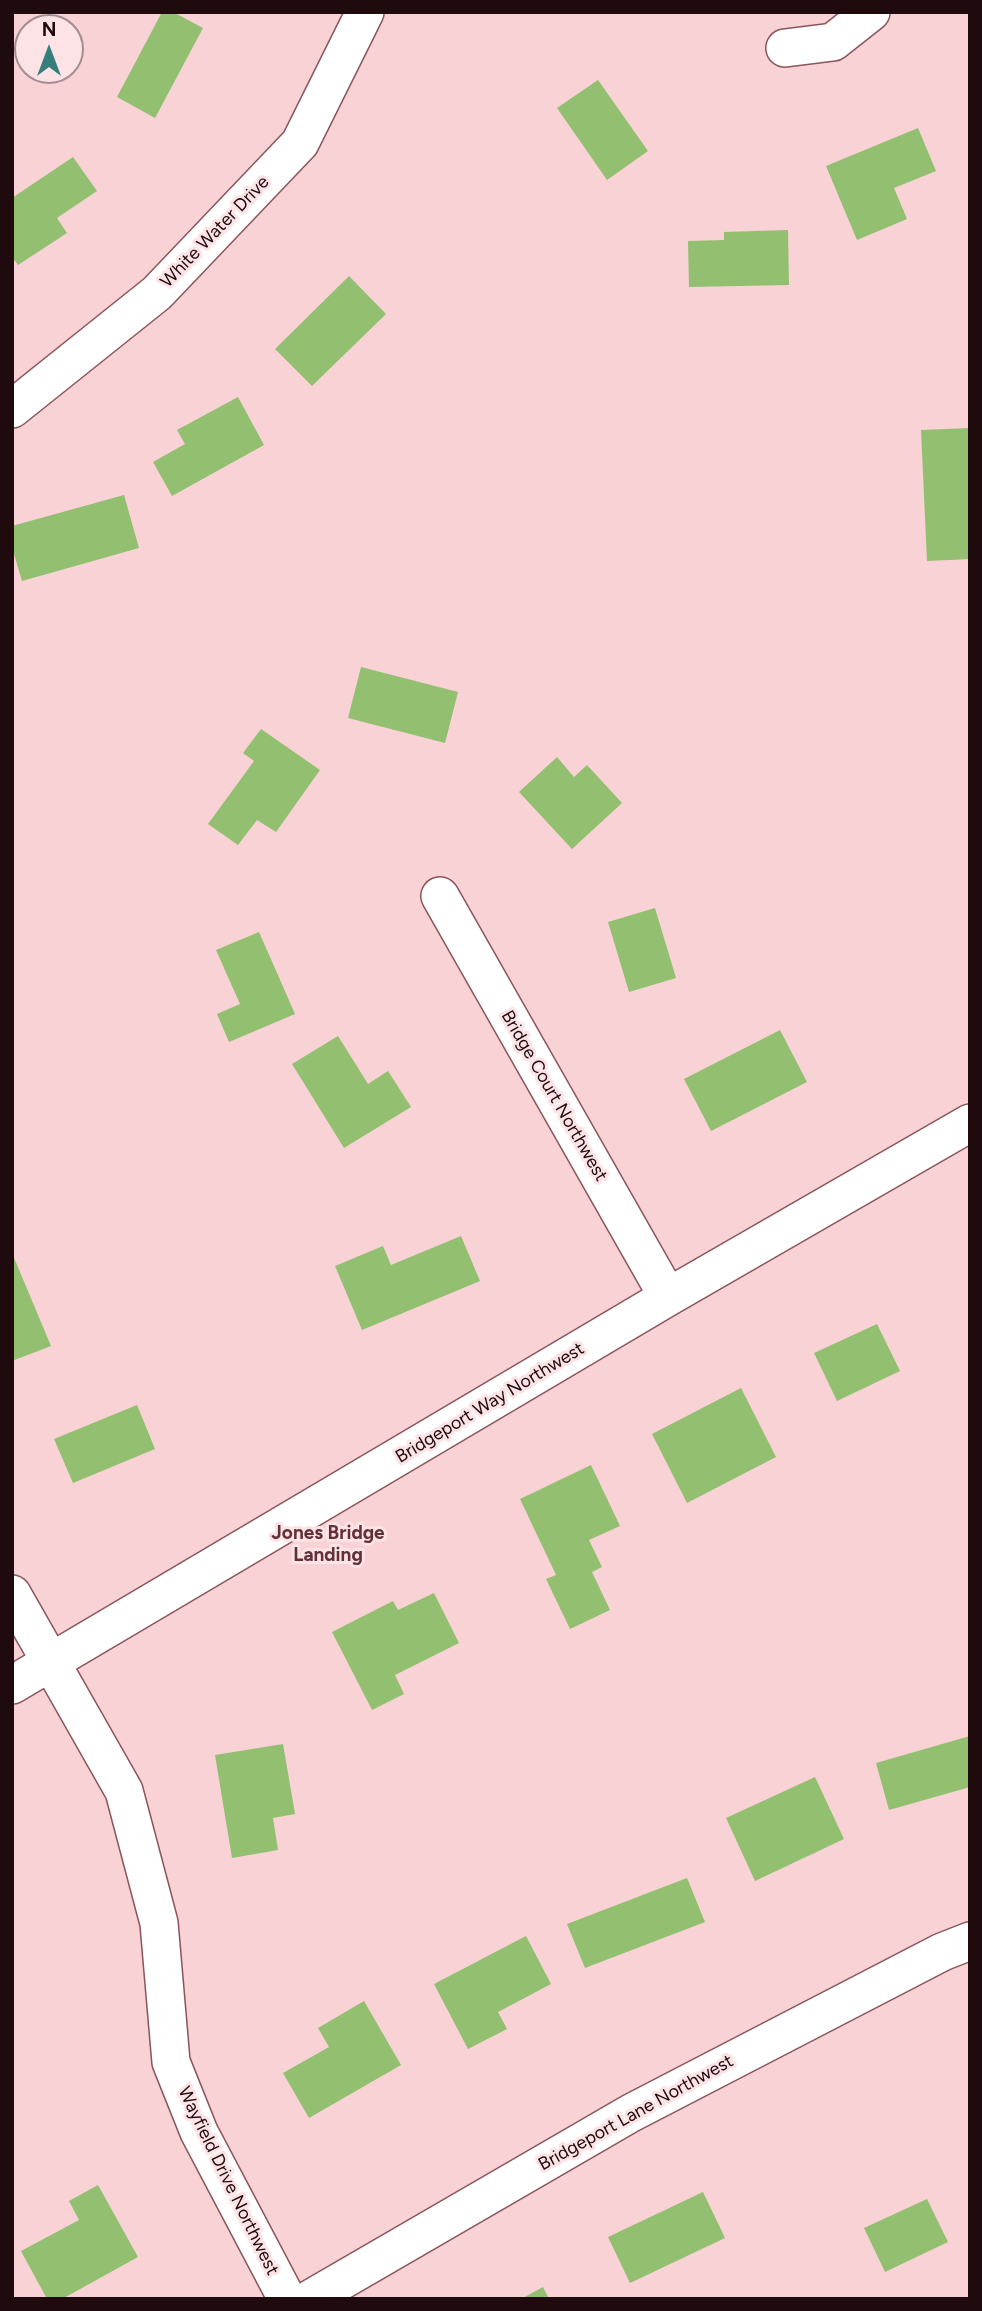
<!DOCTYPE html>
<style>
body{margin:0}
#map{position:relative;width:982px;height:2311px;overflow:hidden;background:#f8d2d5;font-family:Figtree,sans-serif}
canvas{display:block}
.frame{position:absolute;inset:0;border:14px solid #1f0a0d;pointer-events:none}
.north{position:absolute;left:14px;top:14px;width:70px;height:70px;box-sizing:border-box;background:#fde3e5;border:2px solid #a48c8f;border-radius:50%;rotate:0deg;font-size:19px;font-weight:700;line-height:28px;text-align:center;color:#1f0a0d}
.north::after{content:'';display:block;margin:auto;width:24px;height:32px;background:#357e7b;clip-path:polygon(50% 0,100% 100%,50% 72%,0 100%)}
</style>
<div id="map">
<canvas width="982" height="2311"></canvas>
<div class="frame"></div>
<div class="north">N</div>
</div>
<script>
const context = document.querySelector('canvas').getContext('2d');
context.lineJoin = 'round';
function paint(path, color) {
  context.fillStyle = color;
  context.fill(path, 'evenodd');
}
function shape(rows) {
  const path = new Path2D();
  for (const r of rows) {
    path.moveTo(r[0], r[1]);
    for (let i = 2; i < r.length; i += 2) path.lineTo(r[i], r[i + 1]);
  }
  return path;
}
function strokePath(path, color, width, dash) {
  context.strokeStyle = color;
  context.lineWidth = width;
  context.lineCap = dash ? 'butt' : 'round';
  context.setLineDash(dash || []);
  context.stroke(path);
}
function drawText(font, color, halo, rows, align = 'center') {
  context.font = font + ' Figtree,sans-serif';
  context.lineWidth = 6;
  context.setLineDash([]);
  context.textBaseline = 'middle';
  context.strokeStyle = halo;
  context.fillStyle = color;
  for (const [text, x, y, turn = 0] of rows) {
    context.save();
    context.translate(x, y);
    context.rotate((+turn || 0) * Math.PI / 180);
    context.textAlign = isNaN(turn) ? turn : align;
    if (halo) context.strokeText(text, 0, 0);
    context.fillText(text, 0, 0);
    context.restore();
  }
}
const building = shape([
 [162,12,173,12,203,28,155,118,117,97],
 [598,80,648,151,607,180,557,108],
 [918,128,936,171,894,188,907,219,857,240,826,166],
 [73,157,97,191,57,218,67,233,18,265,12,257,12,198],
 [788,230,789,285,689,287,688,241,724,240,724,232],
 [349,276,386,314,312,386,275,349],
 [238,397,264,445,172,496,153,462,185,444,177,430],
 [970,428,970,559,927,561,921,430],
 [124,495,139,548,22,581,12,547,12,526],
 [361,667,458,692,445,743,348,718],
 [261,729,320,770,276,832,257,820,238,845,208,824,254,761,243,753],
 [557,757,574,777,587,765,622,803,572,849,519,792],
 [655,908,676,978,629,992,608,922],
 [259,932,295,1014,229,1042,217,1014,240,1004,216,950],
 [780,1030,807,1082,711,1131,684,1079],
 [338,1036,368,1084,388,1071,411,1107,344,1148,292,1064],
 [461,1236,480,1281,362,1330,335,1266,383,1246,391,1265],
 [12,1253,51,1346,12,1361],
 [877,1324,900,1371,837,1401,814,1353],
 [741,1388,776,1457,687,1503,652,1434],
 [137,1405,155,1449,73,1483,54,1439],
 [591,1465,620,1526,589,1540,602,1567,592,1572,610,1610,570,1629,546,1579,556,1575,520,1499],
 [434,1593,459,1643,395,1675,404,1694,372,1710,332,1632,393,1601,398,1610],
 [970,1736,970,1787,889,1810,876,1763],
 [283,1744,295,1814,273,1818,278,1850,232,1858,215,1755],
 [815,1777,844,1839,755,1881,726,1818],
 [687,1878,705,1922,585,1968,567,1924],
 [526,1936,551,1984,498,2012,507,2029,468,2049,434,1984],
 [364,2001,401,2065,309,2118,283,2073,329,2047,318,2028],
 [98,2185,138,2257,62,2299,47,2299,21,2251,79,2220,69,2201],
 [703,2192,725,2238,630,2283,608,2237],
 [927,2199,948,2242,885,2272,864,2228],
 [543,2287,549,2299,521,2299]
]);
const street = shape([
 [785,48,833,42,871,12],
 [12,409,157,293,300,143,365,12],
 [440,896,668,1297],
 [12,1594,124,1791,159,1923,171,2062,199,2132,287,2299],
 [12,1685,668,1297,970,1123],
 [310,2299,631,2113,942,1952,970,1941]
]);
const streetNames = [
 ["White Water Drive",215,232,-46],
 ["Bridge Court Northwest",554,1096,60],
 ["Bridgeport Way Northwest",490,1403,-31],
 ["Bridgeport Lane Northwest",636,2113,-29],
 ["Wayfield Drive Northwest",228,2181,64]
];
const neighbourhoodNames = [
 ["Jones Bridge",328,1533],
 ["Landing",328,1555]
];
paint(building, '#93bf70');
strokePath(street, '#8a555b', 40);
strokePath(street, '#fff', 37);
drawText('18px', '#1f0a0d', '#fde3e5', streetNames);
drawText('bold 19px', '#623138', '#fde3e5', neighbourhoodNames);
</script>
